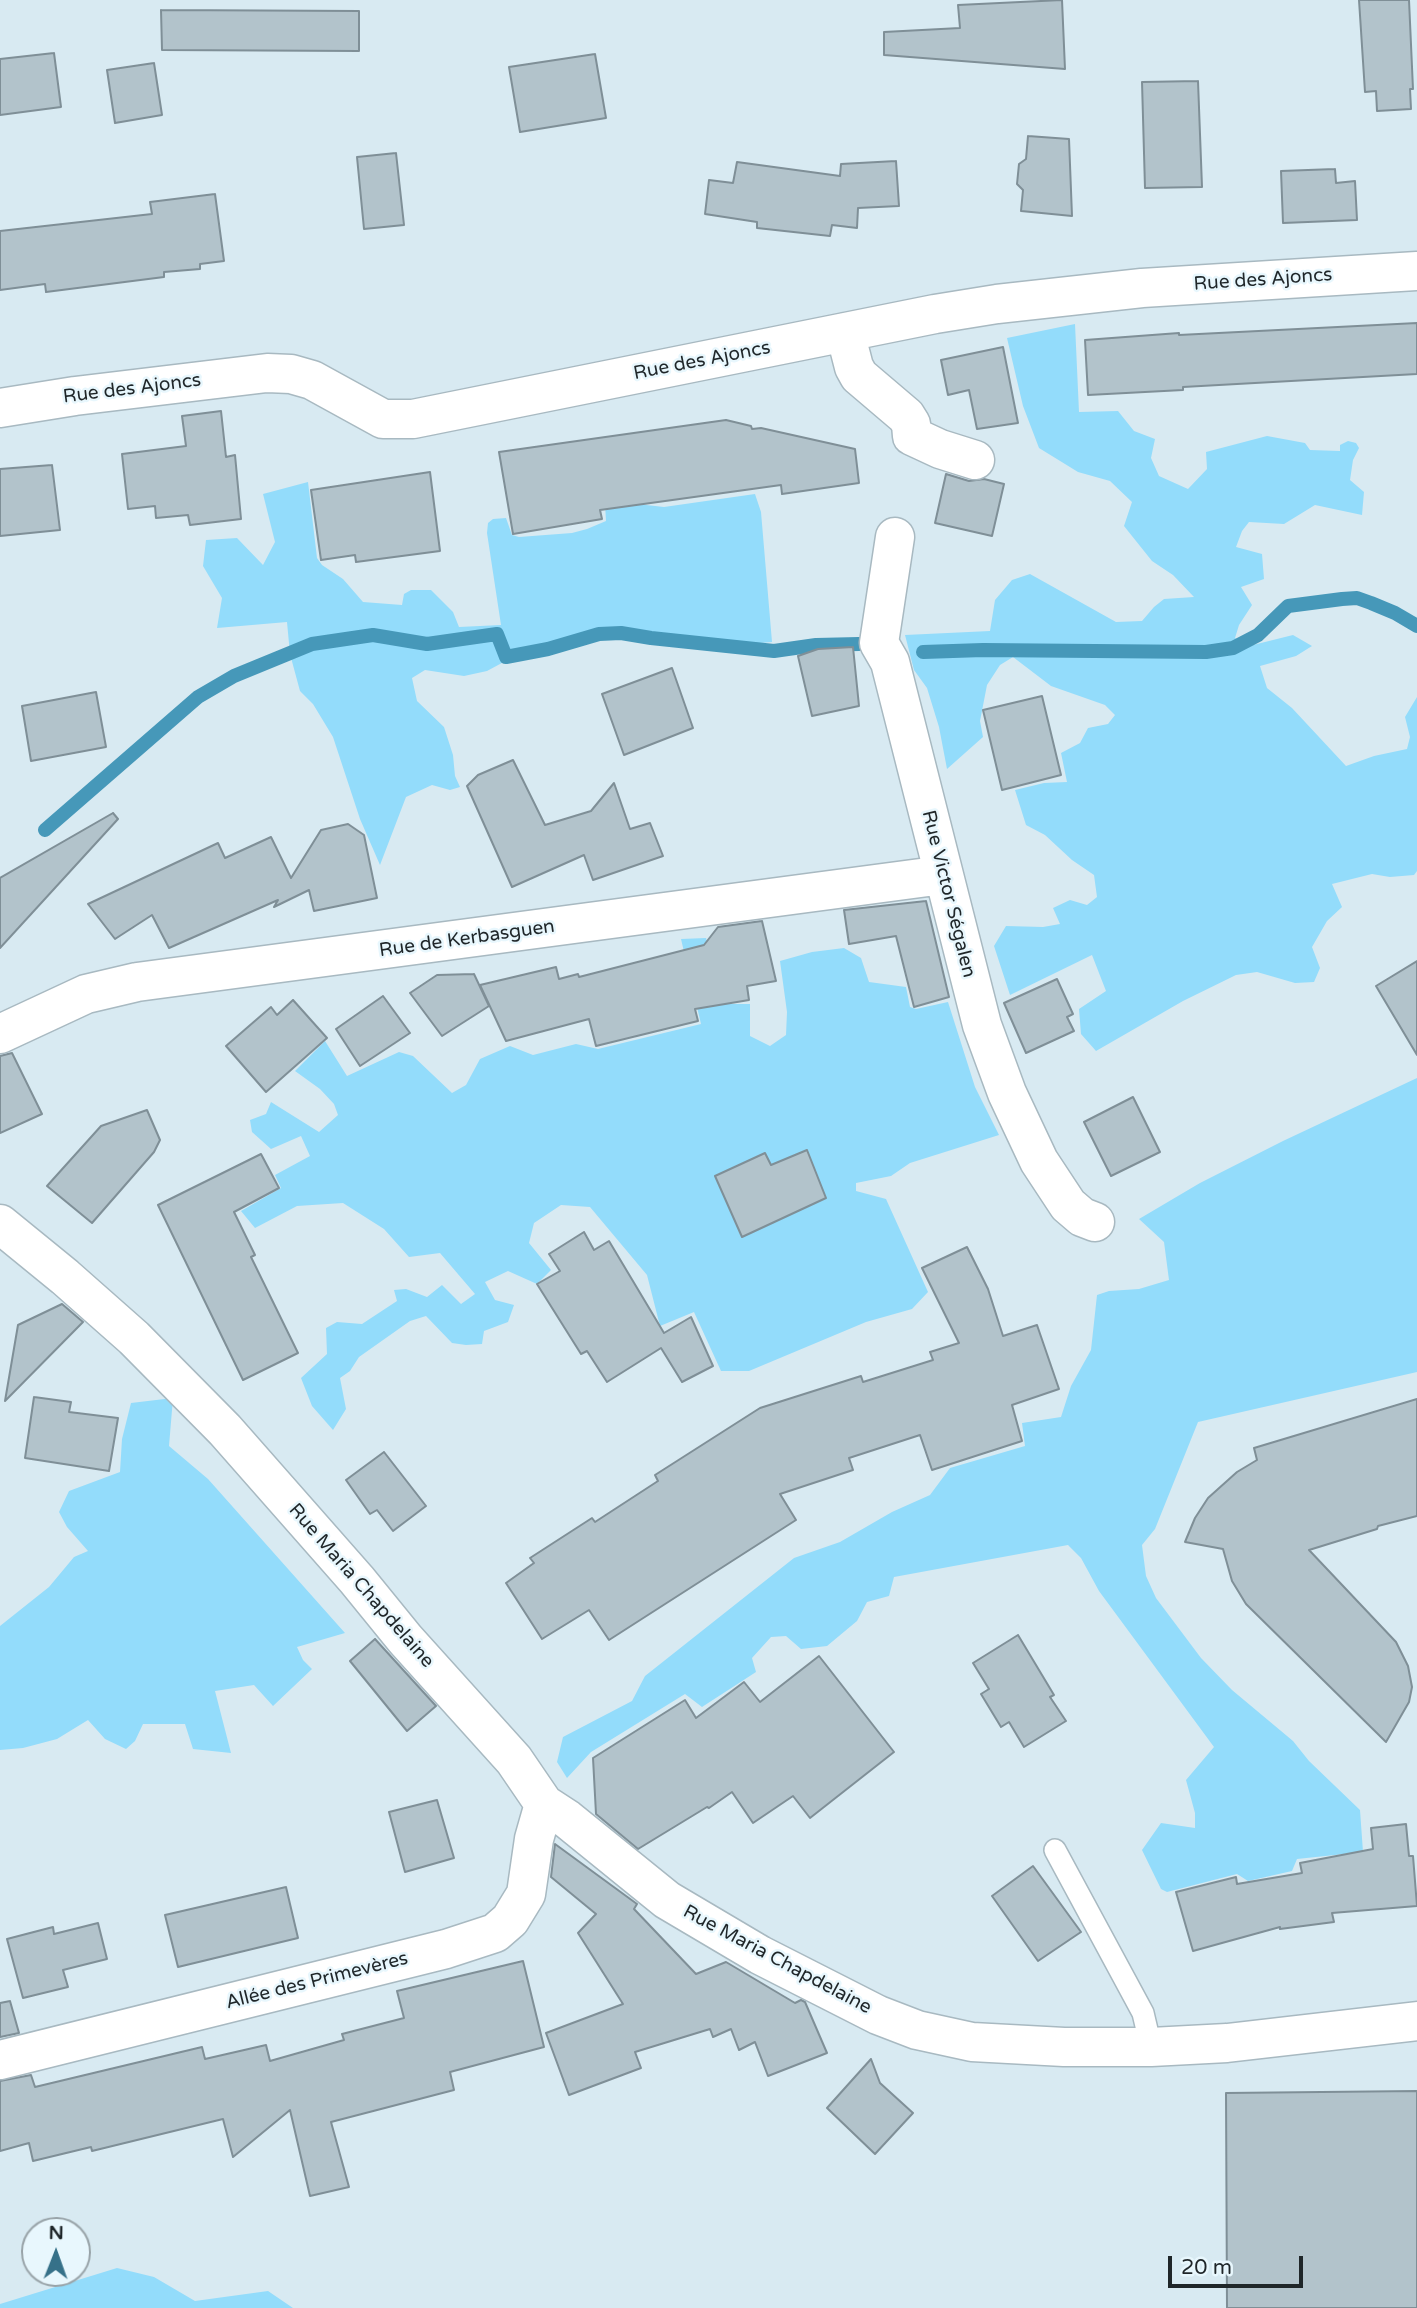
<!DOCTYPE html>
<meta charset="utf-8">
<style>
body{margin:0}
#map{position:relative;width:1417px;height:2308px;overflow:hidden;background:#d8eaf2;font-family:"Varela Round",sans-serif}
canvas{display:block}
.north{position:absolute;left:21px;top:2217px;width:70px;height:70px;box-sizing:border-box;background:#e8f7fd;border:2px solid #98a3a8;border-radius:50%;rotate:1deg;font-size:19px;font-weight:700;line-height:28px;text-align:center;color:#1f2629}
.north::after{content:'';display:block;margin:auto;width:24px;height:32px;background:#367189;clip-path:polygon(50% 0,100% 100%,50% 72%,0 100%)}
.scale{position:absolute;left:1168px;top:2256px;width:135px;height:32px;box-sizing:border-box;border:4px solid #1f2629;border-top:0;padding-left:9px;font-size:21px;line-height:24px;white-space:nowrap;color:#1f2629;-webkit-text-stroke:5px #e8f7fd;paint-order:stroke}
</style>
<div id="map">
<canvas width="1417" height="2308"></canvas>
<div class="north">N</div>
<div class="scale">20 m</div>
</div>
<script>
const context = document.querySelector('canvas').getContext('2d');
context.lineJoin = 'round';
function paint(path, color) {
  context.fillStyle = color;
  context.fill(path, 'evenodd');
}
function shape(rows) {
  const path = new Path2D();
  for (const r of rows) {
    path.moveTo(r[0], r[1]);
    for (let i = 2; i < r.length; i += 2) path.lineTo(r[i], r[i + 1]);
  }
  return path;
}
function strokePath(path, color, width, dash) {
  context.strokeStyle = color;
  context.lineWidth = width;
  context.lineCap = dash ? 'butt' : 'round';
  context.setLineDash(dash || []);
  context.stroke(path);
}
function drawText(font, color, halo, rows, align = 'center') {
  context.font = font + ' "Varela Round",sans-serif';
  context.lineWidth = 5;
  context.setLineDash([]);
  context.textBaseline = 'middle';
  context.strokeStyle = halo;
  context.fillStyle = color;
  for (const [text, x, y, turn = 0] of rows) {
    context.save();
    context.translate(x, y);
    context.rotate((+turn || 0) * Math.PI / 180);
    context.textAlign = isNaN(turn) ? turn : align;
    if (halo) context.strokeText(text, 0, 0);
    context.fillText(text, 0, 0);
    context.restore();
  }
}
const green = shape([
 [1075,324,1079,412,1118,411,1134,431,1155,439,1151,458,1159,476,1188,489,1207,469,1206,452,1267,436,1305,443,1310,450,1340,451,1340,445,1348,441,1356,443,1359,448,1353,460,1350,480,1364,492,1362,515,1315,505,1284,524,1249,522,1242,531,1236,547,1262,554,1264,579,1241,587,1252,605,1239,625,1235,638,1249,646,1293,635,1312,646,1296,656,1260,666,1267,688,1292,708,1346,766,1374,756,1407,749,1410,737,1405,717,1417,697,1417,871,1414,875,1390,877,1372,874,1332,884,1342,907,1327,921,1312,947,1320,968,1314,982,1295,983,1257,972,1236,975,1183,1001,1096,1051,1081,1034,1079,1009,1106,991,1092,955,1010,995,994,946,1006,926,1043,927,1060,924,1053,908,1070,900,1087,905,1097,897,1094,875,1072,860,1045,835,1026,825,1015,790,1044,783,1067,782,1061,753,1080,743,1088,728,1108,724,1115,715,1105,705,1051,686,1013,657,1000,665,987,685,980,721,983,737,947,769,939,727,927,688,914,670,905,635,990,631,995,600,1012,580,1030,574,1116,622,1142,621,1154,607,1164,599,1194,597,1173,575,1152,561,1124,526,1132,502,1110,481,1078,472,1039,448,1023,406,1007,338],
 [308,482,317,558,322,565,343,579,363,602,402,605,404,594,411,590,431,590,453,612,459,627,501,625,487,533,488,523,493,519,506,518,512,535,519,537,572,533,587,529,606,521,604,486,637,504,664,507,755,494,761,512,772,642,748,644,671,637,615,627,526,650,487,671,464,676,425,670,412,678,417,701,444,727,453,755,455,776,460,787,450,790,432,785,406,797,380,865,360,819,333,737,313,704,300,691,290,654,287,622,217,628,222,598,203,566,206,540,237,538,263,565,275,542,263,494],
 [706,938,725,1004,750,1004,750,1036,770,1046,786,1035,787,1012,780,961,812,952,844,948,861,958,869,982,906,987,910,1007,916,1009,948,1002,975,1087,999,1135,910,1163,891,1176,856,1183,856,1191,886,1199,928,1292,912,1309,866,1322,749,1371,721,1371,694,1312,660,1326,647,1275,590,1207,561,1205,534,1223,529,1243,551,1270,537,1284,508,1271,485,1282,495,1300,514,1305,508,1322,484,1331,482,1344,466,1345,452,1343,426,1316,410,1321,359,1357,350,1371,340,1378,346,1409,333,1430,312,1406,301,1378,327,1354,326,1328,337,1322,362,1324,397,1301,394,1290,406,1289,427,1297,442,1285,461,1304,475,1294,440,1253,409,1257,384,1229,343,1203,297,1206,255,1228,241,1211,281,1188,275,1175,310,1156,301,1136,271,1149,252,1132,250,1120,266,1114,271,1102,319,1132,338,1115,334,1104,320,1089,295,1071,325,1041,347,1076,399,1052,413,1056,452,1093,466,1085,480,1059,510,1046,533,1055,576,1044,598,1049,701,1024,681,939],
 [1417,1078,1417,1372,1198,1422,1155,1529,1142,1545,1146,1576,1156,1598,1201,1658,1232,1690,1293,1741,1309,1761,1360,1810,1363,1852,1297,1859,1292,1871,1248,1881,1237,1874,1167,1892,1161,1889,1142,1850,1161,1823,1195,1828,1195,1813,1186,1780,1214,1747,1099,1591,1081,1558,1068,1545,894,1577,889,1596,867,1602,857,1621,827,1646,801,1649,786,1636,771,1637,752,1658,756,1672,702,1707,685,1694,591,1752,567,1778,557,1762,563,1737,632,1701,645,1676,794,1558,840,1542,892,1512,930,1495,950,1468,1025,1446,1022,1423,1061,1417,1071,1386,1091,1350,1097,1295,1109,1291,1139,1289,1169,1280,1164,1242,1139,1219,1200,1183,1283,1141],
 [173,1398,169,1446,208,1479,345,1633,297,1647,303,1660,312,1669,273,1706,254,1685,215,1691,231,1753,193,1749,185,1724,143,1724,135,1741,126,1749,105,1739,88,1720,57,1739,23,1748,0,1750,0,1626,49,1587,74,1557,88,1551,67,1527,59,1512,69,1491,120,1472,122,1439,131,1403],
 [117,2268,154,2277,195,2301,268,2291,293,2308,0,2308,0,2304]
]);
const stream = shape([
 [923,652,983,650,1206,652,1233,648,1258,635,1288,606,1342,599,1357,598,1371,603,1395,613,1417,626],
 [45,830,198,697,234,676,312,644,373,635,427,644,497,634,506,657,548,649,599,634,621,633,651,638,774,651,816,645,859,644]
]);
const building = shape([
 [1062,0,1065,69,884,55,884,32,960,28,958,5,1062,0],
 [1359,0,1409,0,1413,89,1410,89,1411,109,1377,111,1376,91,1365,92,1359,0],
 [161,10,359,11,359,51,162,50,161,10],
 [54,53,61,107,0,115,0,59,54,53],
 [595,54,606,118,520,132,509,67,595,54],
 [154,63,162,115,115,123,107,70,154,63],
 [1198,81,1202,187,1145,188,1142,82,1198,81],
 [1028,136,1069,139,1072,216,1021,211,1023,190,1017,184,1019,164,1026,159,1028,136],
 [396,153,404,225,364,229,357,157,396,153],
 [896,161,899,206,858,208,857,228,832,225,830,236,757,228,757,222,705,214,709,180,733,183,737,162,840,176,841,164,896,161],
 [1335,169,1336,183,1355,181,1357,220,1283,223,1281,171,1335,169],
 [215,194,224,261,200,264,200,269,164,272,164,277,46,292,45,284,0,290,0,231,152,214,150,202,215,194],
 [1417,323,1417,374,1183,387,1183,390,1088,395,1085,340,1179,333,1179,335,1417,323],
 [1003,347,1018,423,977,429,969,390,948,395,941,360,1003,347],
 [221,411,226,457,235,455,241,519,190,525,188,515,156,518,155,506,128,509,122,454,186,446,182,416,221,411],
 [726,420,751,426,752,429,761,428,855,449,859,483,782,494,781,485,600,510,602,519,513,534,499,452,726,420],
 [52,465,60,530,0,536,0,469,52,465],
 [430,472,440,551,356,562,355,555,321,560,311,490,430,472],
 [946,474,969,481,984,479,1004,484,992,536,935,523,946,474],
 [853,647,859,706,812,716,798,656,818,649,853,647],
 [672,668,693,728,624,755,602,694,672,668],
 [96,692,106,747,31,761,22,706,96,692],
 [1042,696,1061,775,1002,790,983,710,1042,696],
 [513,760,545,825,591,811,614,783,630,829,650,823,663,856,593,880,584,855,512,887,467,786,478,775,513,760],
 [113,813,118,819,0,948,0,878,113,813],
 [348,824,364,835,377,898,314,911,309,890,274,907,278,900,169,948,152,915,115,939,88,904,218,843,225,858,271,837,291,878,321,830,348,824],
 [926,901,949,997,914,1007,896,936,849,944,844,910,926,901],
 [762,921,776,981,747,986,749,1000,695,1009,698,1021,596,1046,589,1019,506,1041,480,985,556,967,559,979,578,974,579,977,704,945,718,927,762,921],
 [1417,961,1417,1055,1376,986,1417,961],
 [474,974,489,1006,442,1036,410,993,437,975,474,974],
 [1057,979,1073,1014,1067,1017,1074,1031,1026,1053,1004,1003,1057,979],
 [383,996,410,1033,360,1066,336,1029,383,996],
 [293,1000,327,1038,266,1092,226,1046,271,1007,277,1015,293,1000],
 [12,1053,42,1114,0,1133,0,1056,12,1053],
 [1133,1097,1160,1152,1111,1176,1084,1122,1133,1097],
 [147,1110,160,1140,154,1152,92,1223,47,1186,101,1126,147,1110],
 [807,1150,826,1198,742,1237,715,1176,765,1153,771,1165,807,1150],
 [261,1154,279,1188,234,1212,255,1255,251,1257,298,1353,243,1380,158,1205,261,1154],
 [584,1232,594,1250,609,1241,664,1333,691,1317,713,1366,682,1382,661,1348,607,1382,587,1351,581,1354,537,1284,560,1271,549,1254,584,1232],
 [967,1247,988,1289,1003,1336,1037,1325,1059,1389,1012,1405,1022,1441,932,1470,920,1435,849,1458,853,1470,780,1494,796,1520,609,1640,589,1610,542,1639,506,1583,534,1563,530,1558,592,1518,595,1522,658,1481,655,1475,760,1408,861,1376,863,1382,933,1360,930,1352,959,1343,922,1268,967,1247],
 [62,1304,83,1322,5,1401,18,1325,62,1304],
 [34,1397,71,1402,69,1412,118,1418,109,1471,25,1458,34,1397],
 [1417,1399,1417,1516,1378,1526,1377,1529,1309,1550,1396,1642,1408,1666,1412,1687,1409,1702,1386,1742,1246,1604,1232,1581,1223,1549,1185,1542,1195,1518,1208,1498,1237,1472,1257,1460,1254,1448,1417,1399],
 [384,1452,426,1506,393,1531,377,1510,370,1514,346,1480,384,1452],
 [1018,1635,1054,1695,1050,1697,1066,1721,1024,1747,1009,1722,1001,1727,981,1694,989,1689,973,1663,1018,1635],
 [375,1639,436,1706,407,1731,350,1661,375,1639],
 [819,1656,894,1752,810,1818,793,1796,753,1823,732,1792,709,1808,707,1807,638,1849,596,1814,593,1758,685,1700,696,1718,744,1682,760,1702,819,1656],
 [437,1800,454,1858,405,1872,389,1812,437,1800],
 [1406,1824,1409,1856,1413,1856,1417,1906,1332,1913,1334,1922,1280,1929,1280,1927,1193,1951,1176,1892,1236,1877,1237,1884,1302,1873,1300,1863,1373,1849,1371,1828,1406,1824],
 [555,1844,637,1904,634,1909,696,1974,726,1962,795,2003,801,2000,805,2002,827,2053,768,2076,755,2042,739,2050,731,2029,713,2037,710,2029,635,2052,641,2068,569,2095,546,2033,623,2004,578,1933,596,1914,551,1877,555,1844],
 [1033,1866,1081,1932,1038,1961,992,1896,1033,1866],
 [286,1887,298,1938,178,1967,165,1915,286,1887],
 [98,1923,107,1959,63,1970,68,1987,23,1998,7,1939,53,1927,54,1934,98,1923],
 [523,1961,544,2047,450,2072,454,2090,331,2122,349,2187,310,2196,290,2110,233,2157,223,2119,92,2151,91,2147,33,2161,29,2143,0,2151,0,2081,31,2075,35,2087,202,2047,205,2059,266,2045,270,2061,344,2040,342,2034,404,2018,397,1991,523,1961],
 [10,2001,19,2033,0,2037,0,2003,10,2001],
 [871,2059,880,2083,913,2113,875,2154,827,2108,871,2059],
 [1417,2091,1417,2308,1227,2308,1226,2093,1417,2091]
]);
const service = shape([
 [1055,1850,1143,2013,1151,2047]
]);
const minor = shape([
 [845,332,854,367,859,376,906,416,911,424,912,436,940,449,975,460],
 [0,408,75,396,267,373,291,374,312,380,383,419,413,419,935,314,997,304,1142,288,1417,271],
 [895,537,879,643,890,662,982,1025,1007,1093,1039,1161,1068,1205,1082,1217,1095,1222],
 [0,1034,86,994,137,982,943,875],
 [0,1224,65,1277,134,1338,225,1430,357,1580,405,1639,514,1760,544,1804,567,1819,667,1900,760,1955,878,2015,917,2030,972,2042,1064,2047,1151,2047,1227,2043,1417,2021],
 [0,2060,446,1949,495,1933,510,1920,526,1894,534,1839,544,1804]
]);
const streetNames = [
 ["Rue des Ajoncs",1263,280,-4],
 ["Rue des Ajoncs",702,361,-11],
 ["Rue des Ajoncs",132,389,-7],
 ["Rue Victor Ségalen",948,894,76],
 ["Rue de Kerbasguen",467,939,-8],
 ["Rue Maria Chapdelaine",361,1586,49],
 ["Rue Maria Chapdelaine",777,1960,28],
 ["Allée des Primevères",317,1981,-14]
];
paint(green, '#93dcfb');
strokePath(stream, '#4698b9', 14);
paint(building, '#b2c3cb');
strokePath(building, '#7f8f97', 2);
strokePath(service, '#a8b9c1', 24);
strokePath(minor, '#a8b9c1', 41);
strokePath(service, '#fff', 21);
strokePath(minor, '#fff', 38);
drawText('19px', '#1f2629', '#e8f7fd', streetNames);
</script>
